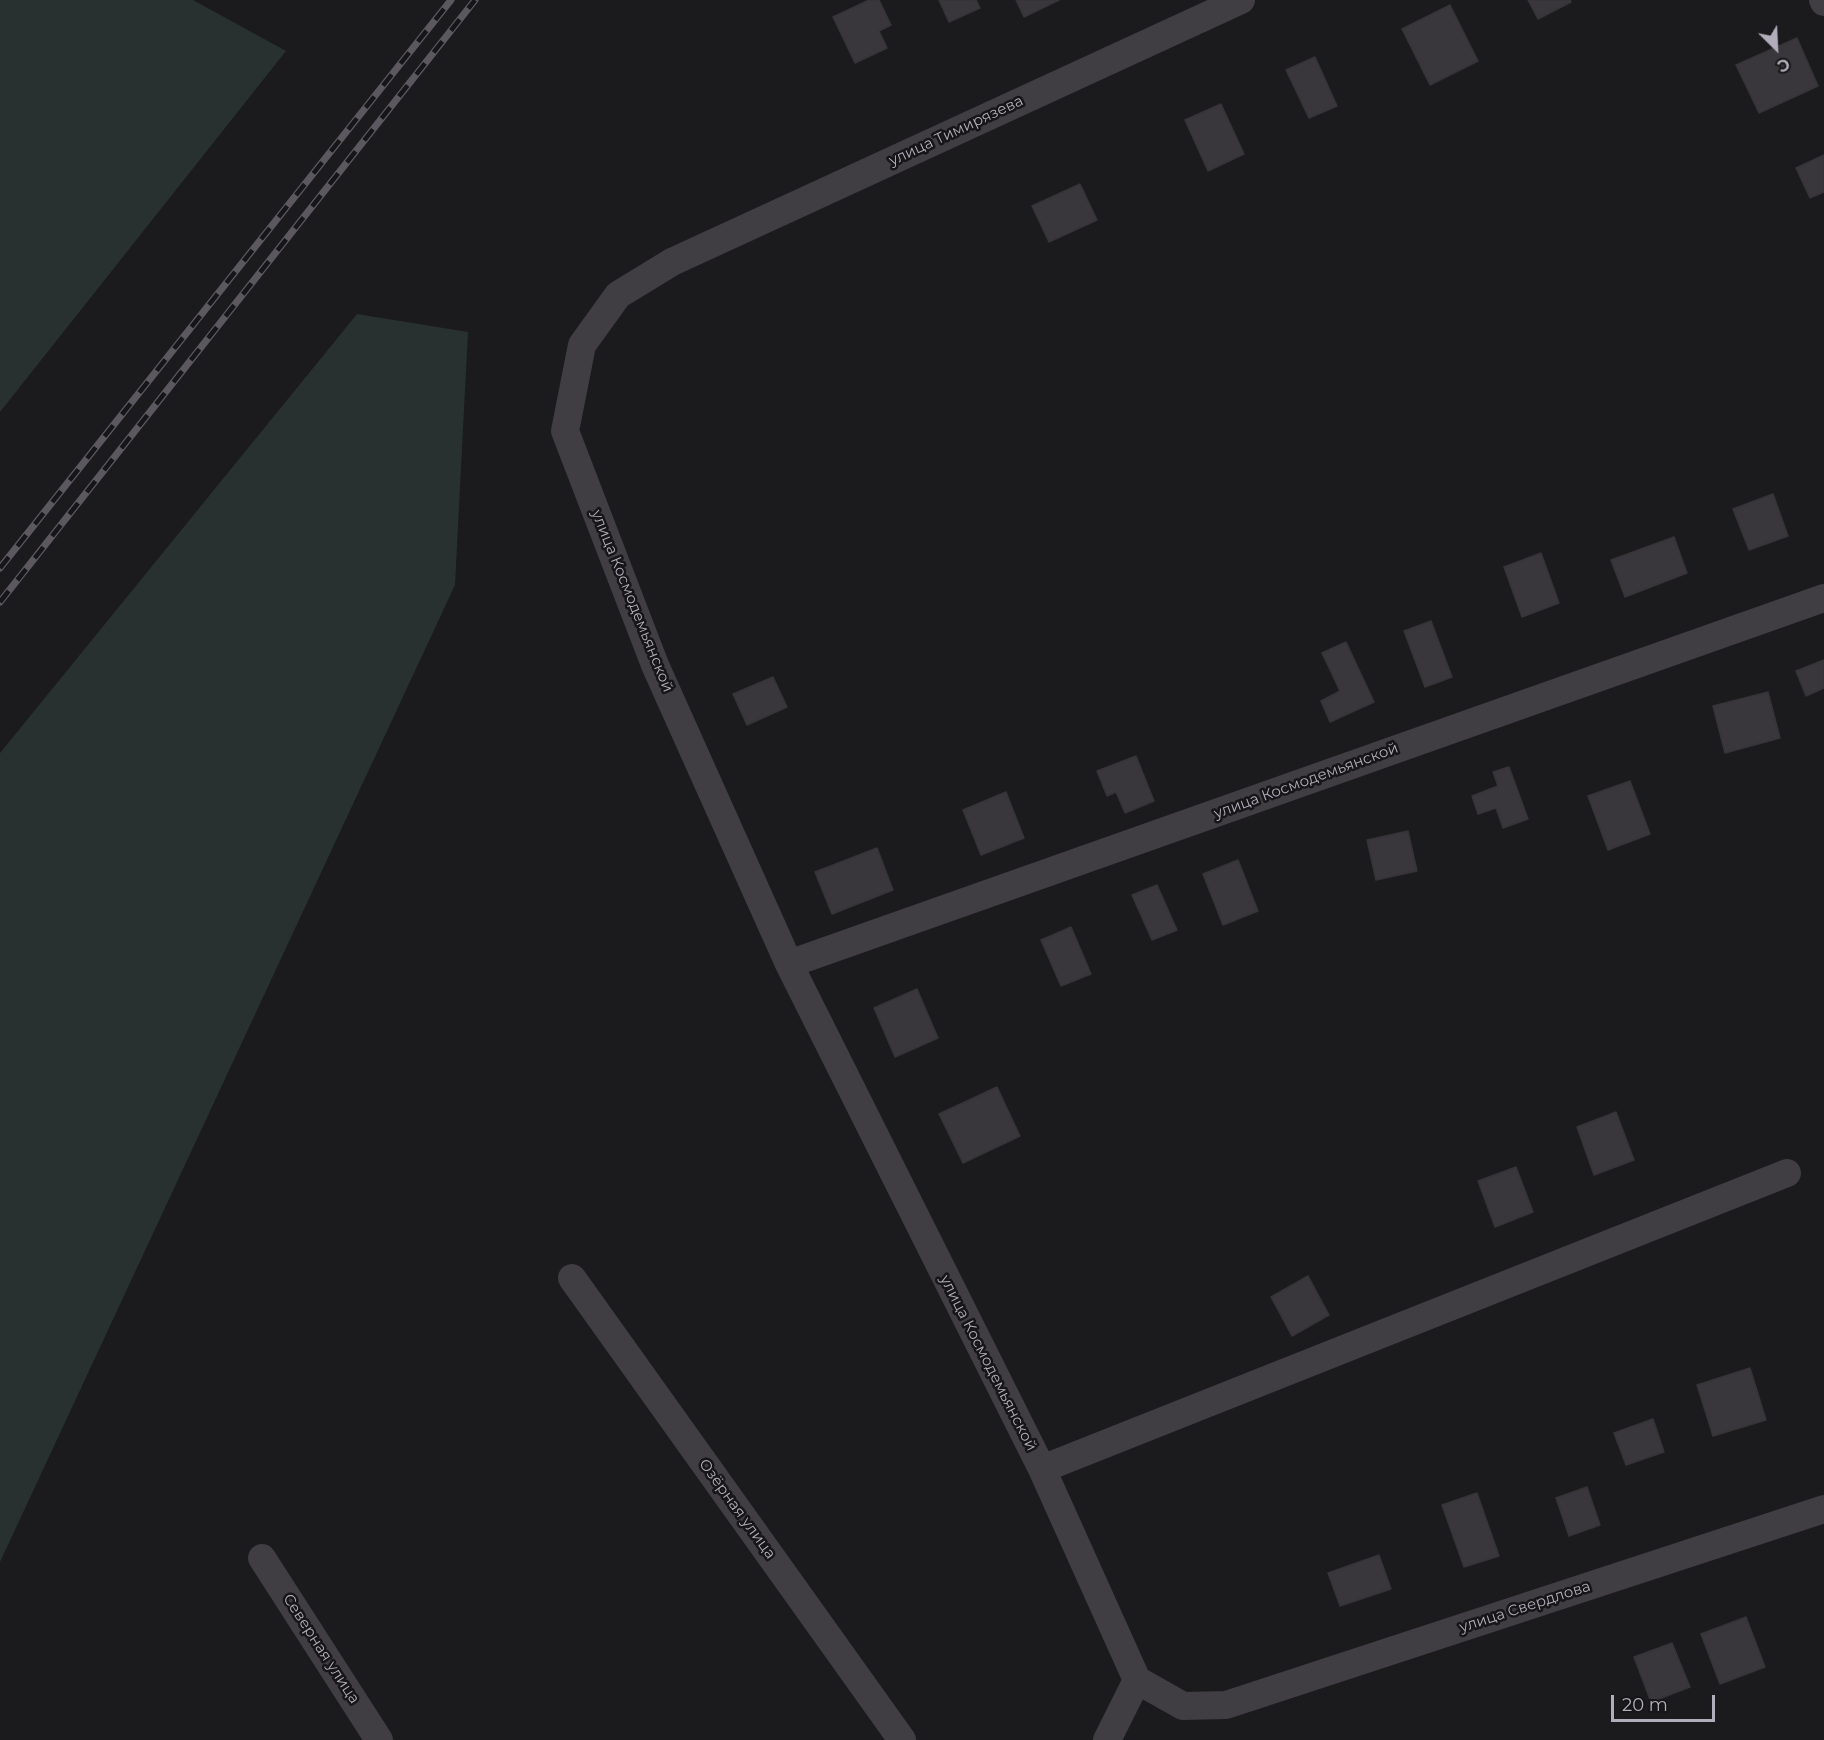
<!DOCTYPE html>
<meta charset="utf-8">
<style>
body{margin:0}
#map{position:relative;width:1824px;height:1740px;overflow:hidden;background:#1b1a1c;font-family:Montserrat,sans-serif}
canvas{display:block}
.north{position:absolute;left:1746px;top:18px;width:60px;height:60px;-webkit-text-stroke:4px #161517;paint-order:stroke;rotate:156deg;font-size:16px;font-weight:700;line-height:24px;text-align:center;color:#b2adba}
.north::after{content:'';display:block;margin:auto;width:21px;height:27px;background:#b2adba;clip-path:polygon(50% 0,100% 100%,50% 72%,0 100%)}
.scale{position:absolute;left:1611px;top:1695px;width:104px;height:27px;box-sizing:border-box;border:3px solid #b2adba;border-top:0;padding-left:8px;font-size:18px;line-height:21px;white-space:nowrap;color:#b2adba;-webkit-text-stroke:4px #161517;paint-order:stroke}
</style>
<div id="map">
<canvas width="1824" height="1740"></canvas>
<div class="north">С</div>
<div class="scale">20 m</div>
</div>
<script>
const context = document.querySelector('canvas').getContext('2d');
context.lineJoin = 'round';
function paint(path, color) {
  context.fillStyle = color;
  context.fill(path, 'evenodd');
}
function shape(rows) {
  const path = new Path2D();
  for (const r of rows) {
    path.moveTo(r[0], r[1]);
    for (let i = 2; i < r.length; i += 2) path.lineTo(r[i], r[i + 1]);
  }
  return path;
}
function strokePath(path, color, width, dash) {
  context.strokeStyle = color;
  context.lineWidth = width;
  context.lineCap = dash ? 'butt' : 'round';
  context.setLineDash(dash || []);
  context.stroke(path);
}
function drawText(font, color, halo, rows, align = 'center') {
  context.font = font + ' Montserrat,sans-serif';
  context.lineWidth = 5;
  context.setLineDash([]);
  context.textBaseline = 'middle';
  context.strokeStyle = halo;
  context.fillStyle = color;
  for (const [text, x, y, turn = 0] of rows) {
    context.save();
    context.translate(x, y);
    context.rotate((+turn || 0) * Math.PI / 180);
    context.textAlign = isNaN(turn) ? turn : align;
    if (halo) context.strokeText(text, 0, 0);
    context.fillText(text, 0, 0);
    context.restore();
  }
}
const green = shape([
 [0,0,193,0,286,51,0,412],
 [357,314,468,332,455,585,0,1562,0,753]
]);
const building = shape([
 [869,0,879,0,891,25,879,31,887,48,855,63,833,17,869,0],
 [939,0,976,0,980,8,949,22,939,0],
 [1016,0,1059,0,1024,17,1016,0],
 [1528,0,1570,0,1571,2,1538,19,1528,0],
 [1450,5,1478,61,1430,85,1402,29,1450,5],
 [1797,38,1818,86,1759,113,1736,65,1797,38],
 [1315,57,1337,106,1309,118,1286,70,1315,57],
 [1221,104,1244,154,1208,171,1185,120,1221,104],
 [1824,155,1824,192,1810,198,1796,168,1824,155],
 [1080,184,1097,220,1049,242,1032,206,1080,184],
 [1773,494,1788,536,1749,550,1733,509,1773,494],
 [1674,537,1687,573,1625,597,1611,560,1674,537],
 [1541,553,1559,603,1522,617,1504,567,1541,553],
 [1431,621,1452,677,1425,687,1404,631,1431,621],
 [1346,642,1374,702,1330,722,1321,701,1340,691,1322,653,1346,642],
 [1824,660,1824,688,1806,696,1796,671,1824,660],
 [773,677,787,707,747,725,733,694,773,677],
 [1768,692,1780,738,1725,753,1713,706,1768,692],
 [1136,756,1154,801,1125,813,1116,792,1107,796,1097,771,1136,756],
 [1509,767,1528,819,1503,828,1496,808,1478,814,1472,796,1498,786,1493,772,1509,767],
 [1630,781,1650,834,1608,850,1588,796,1630,781],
 [1006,792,1024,838,981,855,963,810,1006,792],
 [1408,831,1417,871,1376,880,1367,840,1408,831],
 [877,848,893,890,832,914,815,872,877,848],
 [1238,860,1258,911,1223,925,1203,874,1238,860],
 [1157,885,1177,930,1152,940,1132,895,1157,885],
 [1071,927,1091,974,1061,986,1041,940,1071,927],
 [917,989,938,1038,895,1057,874,1008,917,989],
 [997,1087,1020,1136,963,1163,939,1114,997,1087],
 [1616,1112,1634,1160,1594,1175,1577,1127,1616,1112],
 [1516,1167,1533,1212,1495,1227,1478,1181,1516,1167],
 [1308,1276,1329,1315,1292,1336,1271,1297,1308,1276],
 [1750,1368,1766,1420,1713,1436,1697,1385,1750,1368],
 [1653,1419,1664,1452,1626,1465,1614,1433,1653,1419],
 [1587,1487,1600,1525,1569,1536,1556,1498,1587,1487],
 [1477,1493,1499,1556,1464,1567,1442,1505,1477,1493],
 [1379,1555,1391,1589,1340,1606,1328,1573,1379,1555],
 [1746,1617,1765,1667,1720,1684,1701,1634,1746,1617],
 [1672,1643,1690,1687,1651,1702,1634,1657,1672,1643]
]);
const minor = shape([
 [1241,0,672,262,618,295,582,345,565,431,655,665,789,964,1042,1469,1137,1680,1183,1706,1226,1705,1824,1509],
 [1823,0,1824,2],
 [789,964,1824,598],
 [572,1278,902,1740],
 [1042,1469,1787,1173],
 [262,1558,379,1740],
 [1107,1740,1137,1680]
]);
const rail = shape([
 [0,568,451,0],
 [0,602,475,0]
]);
const streetNames = [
 ["улица Тимирязева",956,131,-25],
 ["улица Космодемьянской",632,601,68],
 ["улица Космодемьянской",1306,781,-20],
 ["улица Космодемьянской",988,1363,63],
 ["Озёрная улица",737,1509,54],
 ["улица Свердлова",1525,1607,-18],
 ["Северная улица",321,1649,57]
];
paint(green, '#28312f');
paint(building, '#39373b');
strokePath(building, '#373438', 1.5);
strokePath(minor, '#403d43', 28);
strokePath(rail, '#5b5860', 7);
strokePath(rail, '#161517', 4.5, [14]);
drawText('15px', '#b2adba', '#161517', streetNames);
</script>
